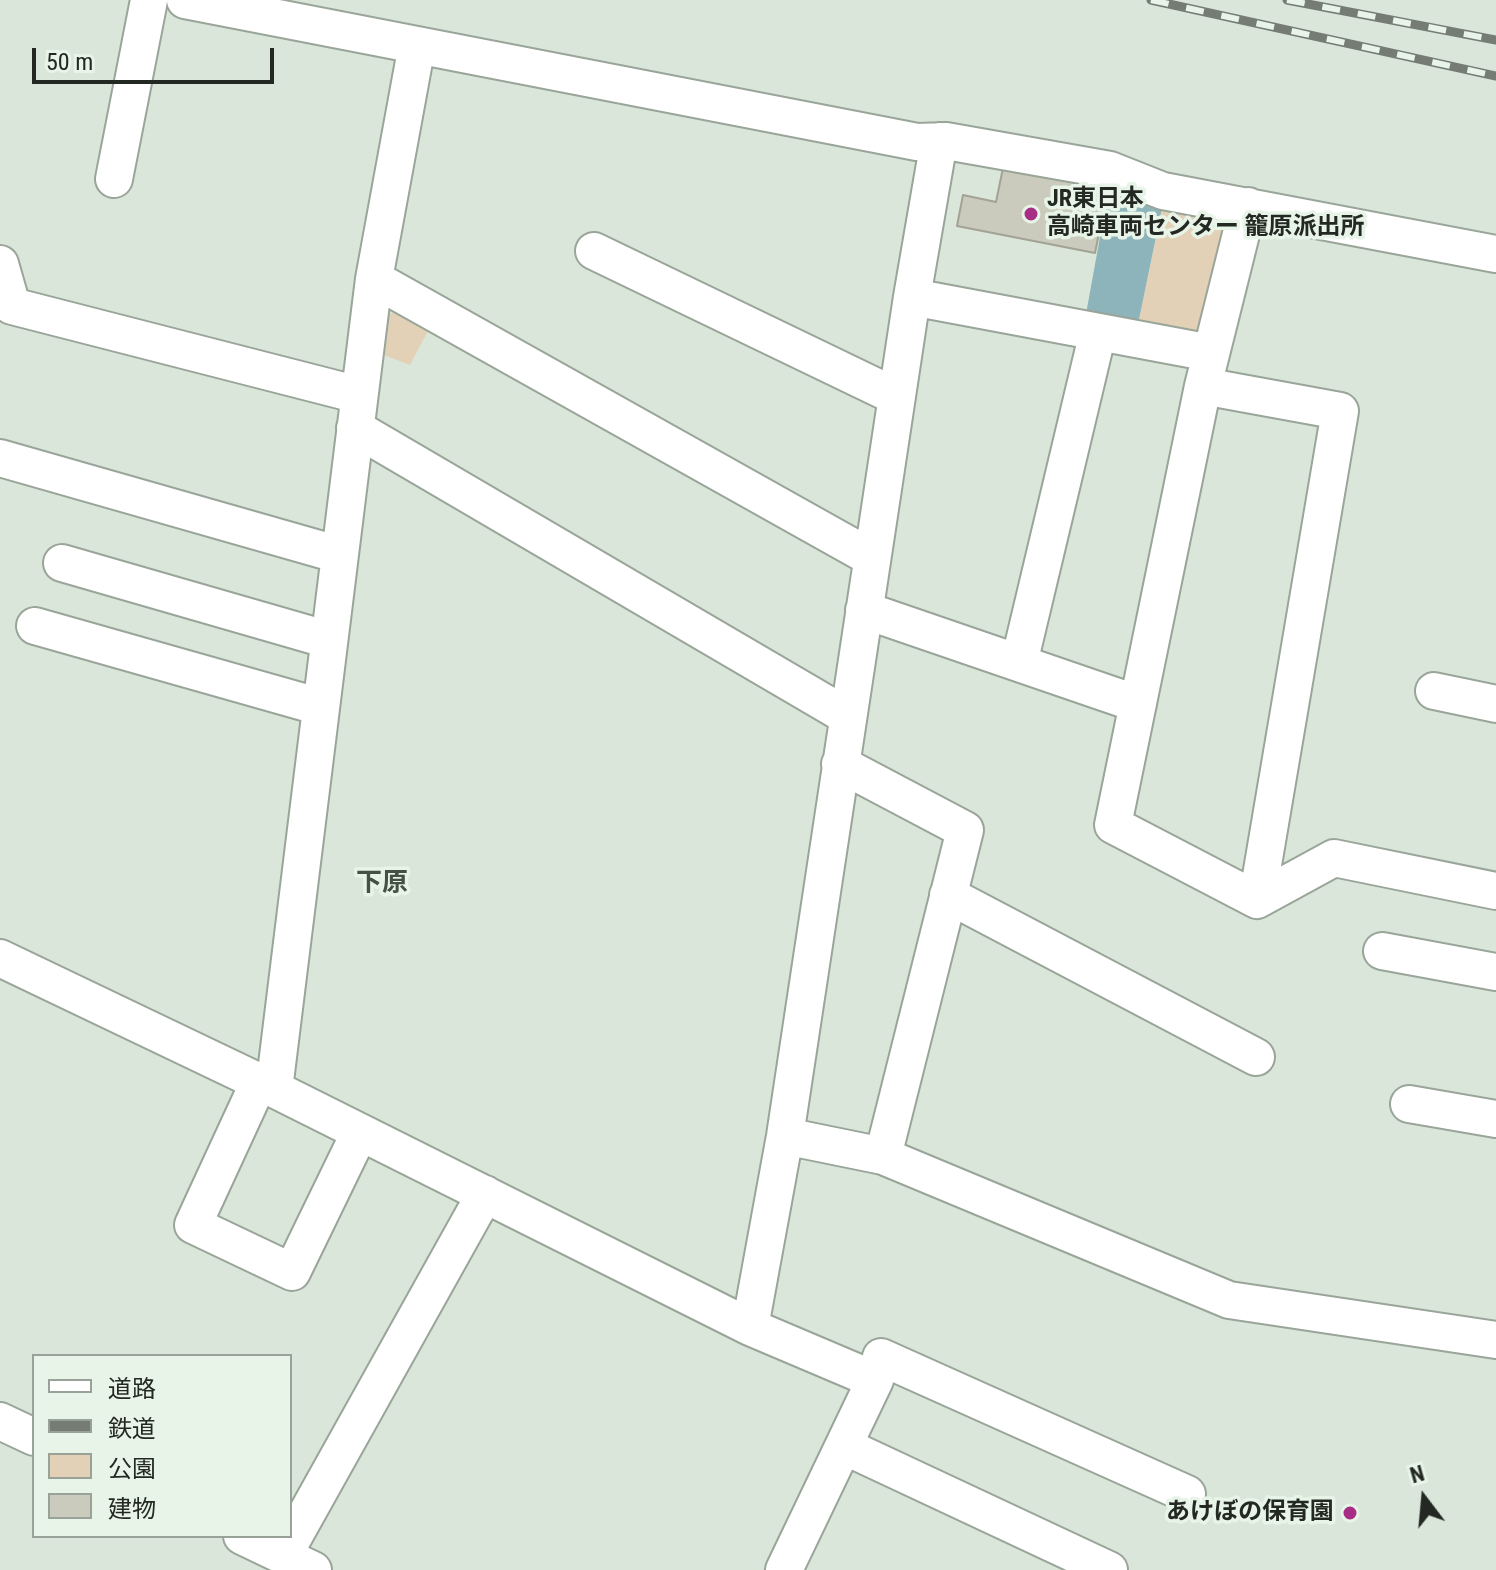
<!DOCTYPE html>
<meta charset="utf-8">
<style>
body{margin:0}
#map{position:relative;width:1496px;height:1570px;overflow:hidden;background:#dae6da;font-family:"Roboto Condensed","Noto Sans JP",sans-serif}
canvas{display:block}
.legend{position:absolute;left:32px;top:1354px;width:260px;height:184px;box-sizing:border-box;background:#e7f4e7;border:2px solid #99a299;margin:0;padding:10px 14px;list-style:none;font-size:24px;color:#242823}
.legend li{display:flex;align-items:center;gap:16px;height:40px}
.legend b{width:40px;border:2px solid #99a299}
.north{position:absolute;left:1384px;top:1458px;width:80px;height:80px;-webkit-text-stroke:6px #e7f4e7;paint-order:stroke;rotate:344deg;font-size:22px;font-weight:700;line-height:32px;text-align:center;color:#242823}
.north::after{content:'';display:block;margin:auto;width:28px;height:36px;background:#242823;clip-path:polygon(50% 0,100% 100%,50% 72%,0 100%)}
.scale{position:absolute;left:32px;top:48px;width:242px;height:36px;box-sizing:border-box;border:4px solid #242823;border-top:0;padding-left:10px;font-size:24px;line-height:28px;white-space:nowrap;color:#242823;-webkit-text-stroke:6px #e7f4e7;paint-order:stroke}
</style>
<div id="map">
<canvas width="1496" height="1570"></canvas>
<ul class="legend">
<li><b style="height:10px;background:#fff"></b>道路</li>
<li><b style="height:10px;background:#747c74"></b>鉄道</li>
<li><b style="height:22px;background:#e2d1b6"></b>公園</li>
<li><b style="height:22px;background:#cacbbc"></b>建物</li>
</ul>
<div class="north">N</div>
<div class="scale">50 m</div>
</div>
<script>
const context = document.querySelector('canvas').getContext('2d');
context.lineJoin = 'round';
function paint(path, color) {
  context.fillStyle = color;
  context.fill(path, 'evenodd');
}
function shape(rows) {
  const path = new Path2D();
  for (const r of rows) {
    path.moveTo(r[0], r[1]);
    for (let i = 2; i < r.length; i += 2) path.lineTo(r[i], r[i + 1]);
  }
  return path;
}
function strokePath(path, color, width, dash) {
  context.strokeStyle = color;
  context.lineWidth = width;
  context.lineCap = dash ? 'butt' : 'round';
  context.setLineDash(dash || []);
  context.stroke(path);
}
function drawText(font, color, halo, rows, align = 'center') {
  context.font = font + ' "Roboto Condensed","Noto Sans JP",sans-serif';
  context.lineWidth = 7;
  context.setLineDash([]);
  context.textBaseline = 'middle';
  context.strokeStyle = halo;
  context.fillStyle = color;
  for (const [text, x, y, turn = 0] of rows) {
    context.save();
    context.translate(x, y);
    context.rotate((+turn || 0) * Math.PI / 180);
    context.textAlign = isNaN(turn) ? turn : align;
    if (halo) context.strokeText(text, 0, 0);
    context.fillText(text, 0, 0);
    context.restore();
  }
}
const green = shape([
 [1163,203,1213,212,1228,232,1200,335,1138,324],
 [400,310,428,331,410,365,376,352,382,317]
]);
const water = shape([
 [1108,193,1163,203,1138,324,1086,314]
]);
const building = shape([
 [1004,163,1109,183,1095,253,957,226,963,195,996,202,1004,163]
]);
const minor = shape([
 [185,0,917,142,946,141,1110,170,1163,191,1496,254],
 [114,179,149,0],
 [1248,206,1203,386,1113,825,1257,900,1334,858,1496,891],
 [594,251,897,397],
 [0,264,12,306,359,395],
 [374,279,872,558],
 [912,297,1211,353],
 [1203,386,1340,411,1257,900],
 [355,428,847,716],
 [0,458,340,555],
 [62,563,329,640],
 [864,610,1138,704],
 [35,626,321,707],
 [1019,663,1098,332],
 [1434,691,1496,704],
 [840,764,965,830,883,1156],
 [948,895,1256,1057],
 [1382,951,1496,972],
 [0,958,274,1089,750,1327,875,1380,784,1570],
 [259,1082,193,1225,292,1272,360,1132],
 [274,1089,374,279,417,45],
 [1409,1104,1496,1119],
 [785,1136,883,1156,1229,1300,1496,1340],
 [750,1327,785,1136,912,297,939,141],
 [875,1380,881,1357,1187,1494],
 [0,1421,34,1437],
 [844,1446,1109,1570],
 [242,1536,313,1570],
 [283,1556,485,1194]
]);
const rail = shape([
 [1151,0,1496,76],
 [1287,0,1496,40]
]);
const markers = [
 [1031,214,8,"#a72e84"],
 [1350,1513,8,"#a72e84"]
];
const poiNames = [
 ["JR東日本",1047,200],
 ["高崎車両センター 籠原派出所",1047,228],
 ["あけぼの保育園",1334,1513,"right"]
];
const neighbourhoodNames = [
 ["下原",382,884]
];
paint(green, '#e2d1b6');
paint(water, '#8db4ba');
paint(building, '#cacbbc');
strokePath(building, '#a2a394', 2);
strokePath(minor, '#9aa599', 40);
strokePath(minor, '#fff', 36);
strokePath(rail, '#747c74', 9);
strokePath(rail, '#e7f4e7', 6, [18]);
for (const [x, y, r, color] of markers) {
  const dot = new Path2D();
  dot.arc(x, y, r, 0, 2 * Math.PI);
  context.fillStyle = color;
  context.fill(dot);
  strokePath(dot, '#e7f4e7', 3);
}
drawText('bold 24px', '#242823', '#e7f4e7', poiNames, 'left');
drawText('bold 26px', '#465146', '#e7f4e7', neighbourhoodNames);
</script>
